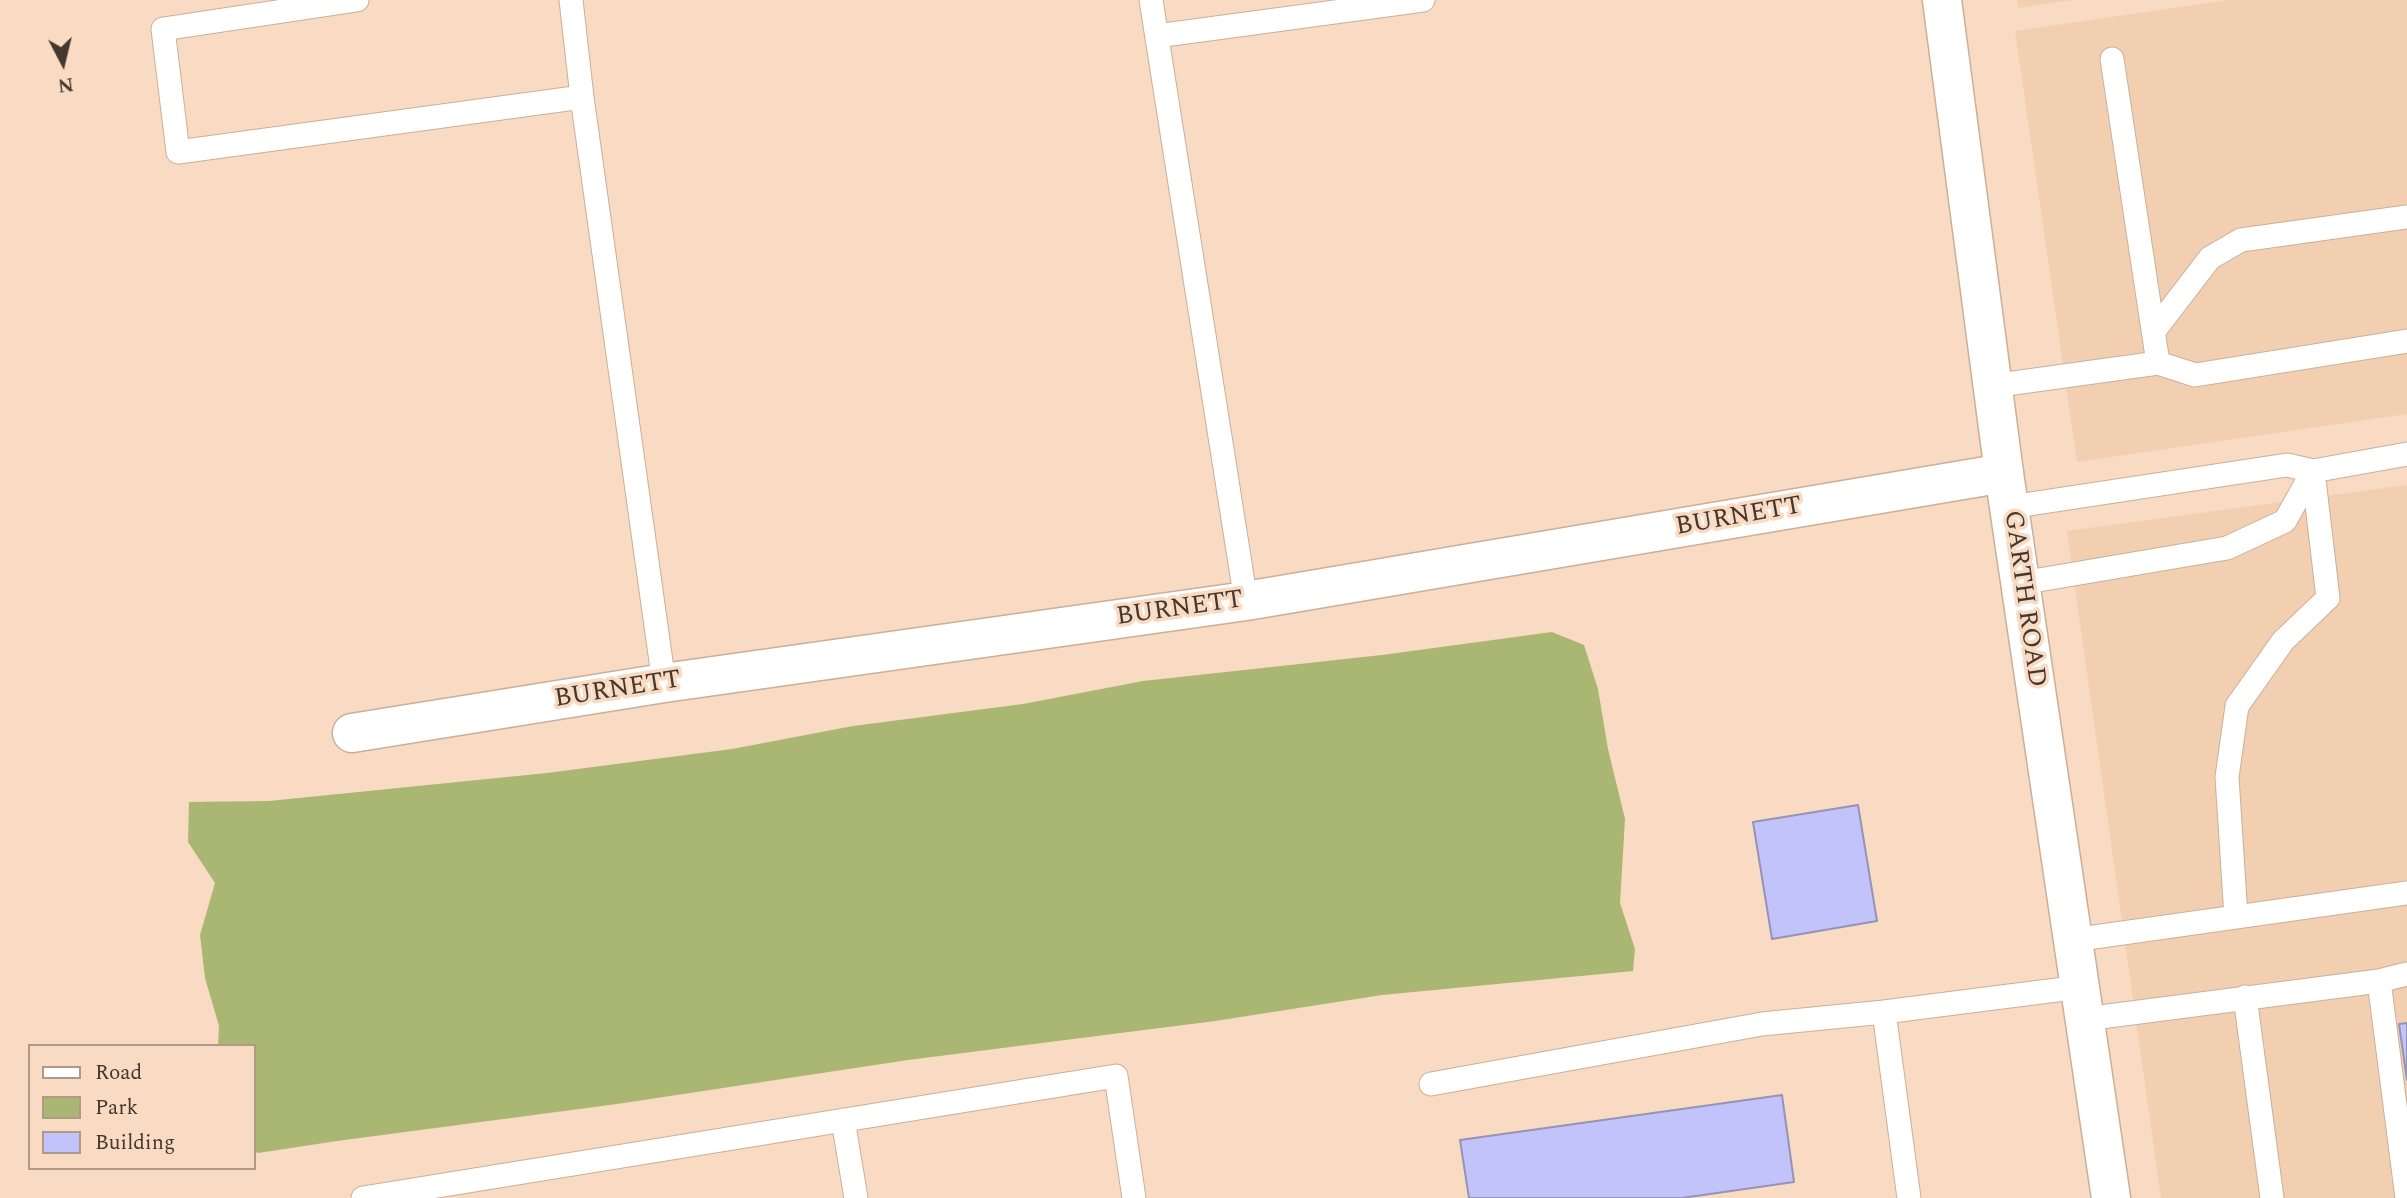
<!DOCTYPE html>
<style>
body{margin:0}
#map{position:relative;width:2407px;height:1198px;overflow:hidden;background:#f9dac2;font-family:Spectral,serif}
canvas{display:block}
.legend{position:absolute;left:28px;top:1044px;width:228px;height:126px;box-sizing:border-box;background:#f9dac2;border:2px solid #b09987;margin:0;padding:9px 12px;list-style:none;font-size:21px;color:#43372e}
.legend li{display:flex;align-items:center;gap:14px;height:35px}
.legend b{width:35px;border:2px solid #b09987}
.north{position:absolute;left:28px;top:28px;width:70px;height:70px;-webkit-text-stroke:5px #f9dac2;paint-order:stroke;rotate:173deg;font-size:19px;font-weight:700;line-height:28px;text-align:center;color:#43372e}
.north::after{content:'';display:block;margin:auto;width:24px;height:32px;background:#43372e;clip-path:polygon(50% 0,100% 100%,50% 72%,0 100%)}
</style>
<div id="map">
<canvas width="2407" height="1198"></canvas>
<ul class="legend">
<li><b style="height:9px;background:#fff"></b>Road</li>
<li><b style="height:19px;background:#a9b772"></b>Park</li>
<li><b style="height:19px;background:#c3c3fb"></b>Building</li>
</ul>
<div class="north">N</div>
</div>
<script>
const context = document.querySelector('canvas').getContext('2d');
context.lineJoin = 'round';
function paint(path, color) {
  context.fillStyle = color;
  context.fill(path, 'evenodd');
}
function shape(rows) {
  const path = new Path2D();
  for (const r of rows) {
    path.moveTo(r[0], r[1]);
    for (let i = 2; i < r.length; i += 2) path.lineTo(r[i], r[i + 1]);
  }
  return path;
}
function strokePath(path, color, width, dash) {
  context.strokeStyle = color;
  context.lineWidth = width;
  context.lineCap = dash ? 'butt' : 'round';
  context.setLineDash(dash || []);
  context.stroke(path);
}
function drawText(font, color, halo, rows, align = 'center') {
  context.font = font + ' Spectral,serif';
  context.lineWidth = 7;
  context.setLineDash([]);
  context.textBaseline = 'middle';
  context.strokeStyle = halo;
  context.fillStyle = color;
  for (const [text, x, y, turn = 0] of rows) {
    context.save();
    context.translate(x, y);
    context.rotate((+turn || 0) * Math.PI / 180);
    context.textAlign = isNaN(turn) ? turn : align;
    if (halo) context.strokeText(text, 0, 0);
    context.fillText(text, 0, 0);
    context.restore();
  }
}
const built = shape([
 [2017,0,2071,0,2018,8],
 [2228,0,2407,0,2407,414,2077,462,2015,31],
 [2407,485,2407,1198,2161,1198,2067,531]
]);
const green = shape([
 [1552,632,1584,645,1598,689,1608,749,1625,819,1620,903,1635,949,1633,971,1382,995,1215,1021,908,1060,617,1104,337,1141,258,1153,254,1151,254,1046,218,1046,219,1026,205,978,200,935,215,883,188,842,189,802,269,801,547,773,732,749,853,726,1023,704,1143,681,1382,655]
]);
const building = shape([
 [1858,805,1877,921,1772,939,1753,822,1858,805],
 [2407,1023,2407,1080,2399,1024,2407,1023],
 [1782,1095,1794,1182,1682,1198,1469,1198,1460,1140,1782,1095]
]);
const service = shape([
 [357,0,163,29,178,152,582,97],
 [571,0,582,97,664,683],
 [1151,0,1246,601],
 [1157,36,1423,0],
 [2112,59,2158,363,2195,375,2407,341],
 [2154,331,2210,258,2241,240,2407,217],
 [1992,386,2158,363],
 [2010,507,2287,465,2313,471,2407,454],
 [2021,583,2227,548,2285,521,2313,471],
 [2236,917,2227,777,2237,706,2283,641,2328,598,2313,471],
 [2073,940,2407,893],
 [2379,981,2407,974],
 [2245,997,2272,1198],
 [1884,1012,1909,1198],
 [2085,1019,2379,981,2407,1198],
 [1431,1084,1762,1024,1884,1012,2080,987],
 [843,1120,856,1198],
 [363,1198,1116,1076,1134,1198]
]);
const minor = shape([
 [352,733,664,683,1246,601,2004,473]
]);
const secondary = shape([
 [1942,0,2004,473,2111,1198]
]);
const streetNames = [
 ["BURNETT",1739,518,-10],
 ["GARTH ROAD",2023,599,82],
 ["BURNETT",1180,610,-8],
 ["BURNETT",618,691,-9]
];
paint(built, '#f3cfb2');
paint(green, '#a9b772');
paint(building, '#c3c3fb');
strokePath(building, '#9494b4', 2);
strokePath(service, '#ccaf98', 25);
strokePath(minor, '#ccaf98', 41);
strokePath(secondary, '#ccaf98', 41);
strokePath(service, '#fff', 23);
strokePath(minor, '#fff', 38);
strokePath(secondary, '#fff', 38);
drawText('26px', '#43372e', '#f9dac2', streetNames);
</script>
